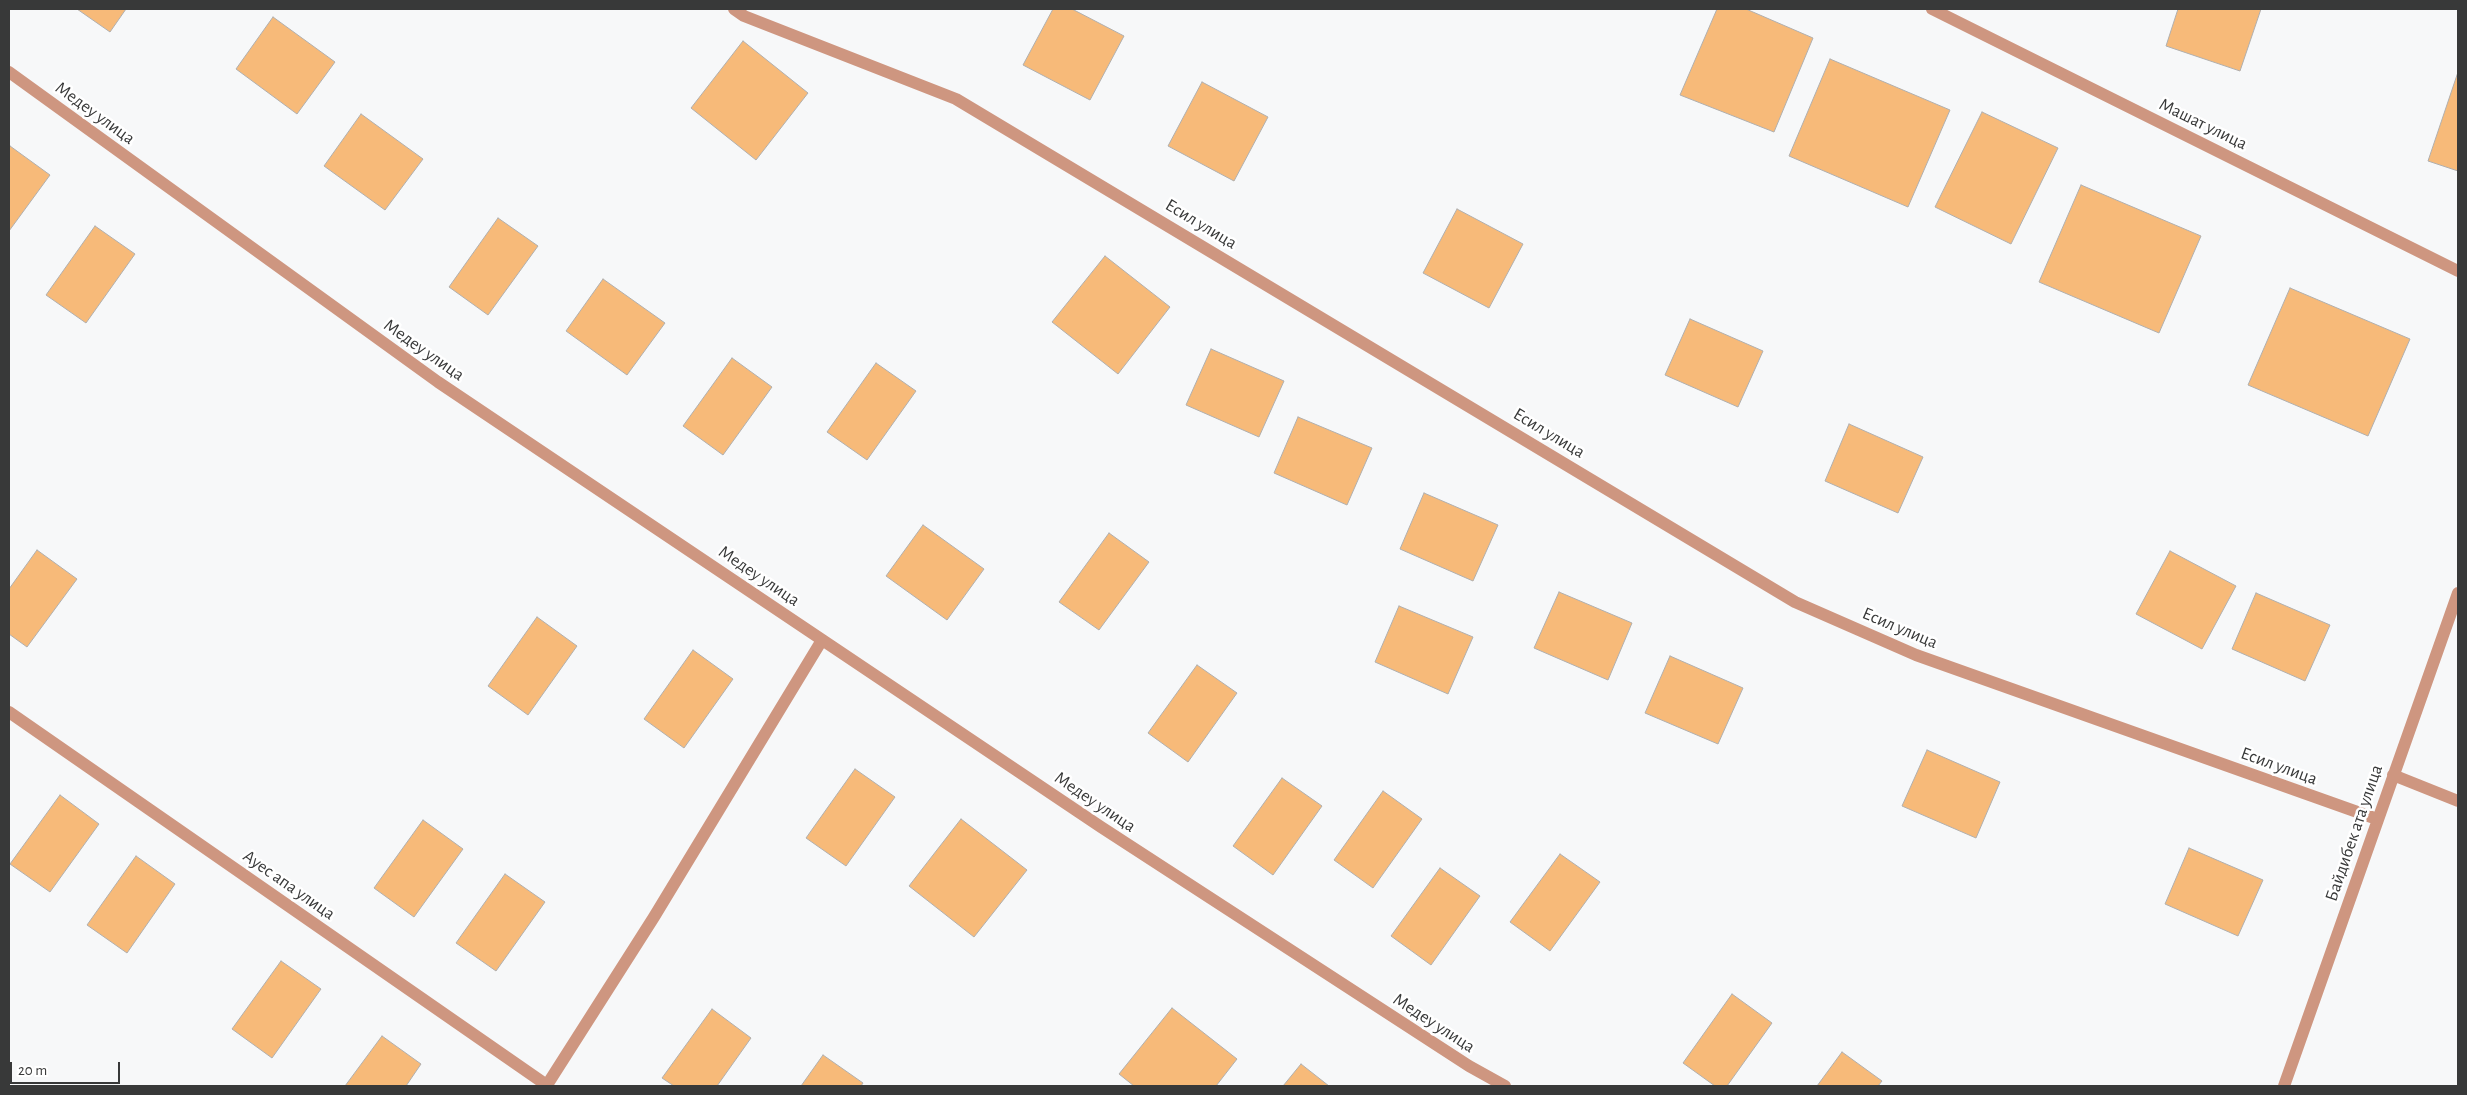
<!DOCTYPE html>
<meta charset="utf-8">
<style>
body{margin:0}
#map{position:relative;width:2467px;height:1095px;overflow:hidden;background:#f7f8f9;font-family:"Alegreya Sans",sans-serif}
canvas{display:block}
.frame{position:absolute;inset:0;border:10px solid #383939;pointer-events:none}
.scale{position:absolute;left:10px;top:1062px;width:110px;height:22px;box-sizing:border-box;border:2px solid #383939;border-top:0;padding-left:6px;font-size:15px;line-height:18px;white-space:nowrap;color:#383939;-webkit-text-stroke:4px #fff;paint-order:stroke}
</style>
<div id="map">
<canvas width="2467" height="1095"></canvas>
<div class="frame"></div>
<div class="scale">20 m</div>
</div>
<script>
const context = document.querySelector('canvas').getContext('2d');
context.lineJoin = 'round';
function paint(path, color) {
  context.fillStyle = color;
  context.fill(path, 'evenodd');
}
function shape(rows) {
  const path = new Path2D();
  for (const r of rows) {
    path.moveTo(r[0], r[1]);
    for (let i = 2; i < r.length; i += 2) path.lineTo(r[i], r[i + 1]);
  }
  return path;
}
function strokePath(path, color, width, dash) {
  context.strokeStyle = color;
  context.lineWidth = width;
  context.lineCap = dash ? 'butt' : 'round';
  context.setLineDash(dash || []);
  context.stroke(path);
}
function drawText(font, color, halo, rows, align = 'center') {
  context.font = font + ' "Alegreya Sans",sans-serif';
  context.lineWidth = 5;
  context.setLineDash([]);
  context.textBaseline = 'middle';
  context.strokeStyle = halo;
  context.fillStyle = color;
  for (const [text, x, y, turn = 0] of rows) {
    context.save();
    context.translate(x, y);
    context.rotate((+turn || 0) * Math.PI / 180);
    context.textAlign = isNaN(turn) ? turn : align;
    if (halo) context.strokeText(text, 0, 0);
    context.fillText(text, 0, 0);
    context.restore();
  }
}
const building = shape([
 [77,9,126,9,110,32,77,9],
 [1053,9,1072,9,1124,36,1090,100,1023,65,1053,9],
 [1717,9,1746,9,1813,38,1774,132,1680,95,1717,9],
 [2178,9,2261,9,2240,71,2166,46,2178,9],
 [273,17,335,62,297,114,236,69,273,17],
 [743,41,808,93,756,160,691,108,743,41],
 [1830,59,1950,110,1908,207,1789,156,1830,59],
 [2458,72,2458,171,2428,161,2458,72],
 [1202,82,1268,117,1234,181,1168,146,1202,82],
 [1982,112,2058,148,2011,244,1935,207,1982,112],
 [361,114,423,159,385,210,324,166,361,114],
 [10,146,50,175,9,231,9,148,10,146],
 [2081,185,2201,236,2159,333,2039,282,2081,185],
 [1457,209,1523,244,1489,308,1423,273,1457,209],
 [498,218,538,246,488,315,449,287,498,218],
 [95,226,135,254,86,323,46,295,95,226],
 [1105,256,1170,307,1118,374,1052,322,1105,256],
 [603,279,665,323,627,375,566,331,603,279],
 [2290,288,2410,339,2368,436,2248,385,2290,288],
 [1690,319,1763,351,1738,407,1665,375,1690,319],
 [1211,349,1284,381,1259,437,1186,405,1211,349],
 [732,358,772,387,723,455,683,426,732,358],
 [876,363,916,391,867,460,827,432,876,363],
 [1298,417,1372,448,1347,505,1274,473,1298,417],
 [1849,424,1923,457,1898,513,1825,481,1849,424],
 [1424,493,1498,525,1473,581,1400,549,1424,493],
 [923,525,984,569,947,620,886,576,923,525],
 [1109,533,1149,562,1099,630,1059,602,1109,533],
 [37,550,77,579,27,647,9,634,9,589,37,550],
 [2170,551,2236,586,2202,649,2136,614,2170,551],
 [1559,592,1632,623,1608,680,1534,648,1559,592],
 [2256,593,2330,625,2305,681,2232,649,2256,593],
 [1399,606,1473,637,1448,694,1375,662,1399,606],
 [537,617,577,646,528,715,488,686,537,617],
 [693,650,733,679,684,748,644,719,693,650],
 [1670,656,1743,688,1718,744,1645,713,1670,656],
 [1197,665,1237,693,1188,762,1148,733,1197,665],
 [1927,750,2000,782,1976,838,1902,806,1927,750],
 [855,769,895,797,846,866,806,838,855,769],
 [1282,778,1322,806,1273,875,1233,846,1282,778],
 [1383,791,1422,819,1373,888,1334,860,1383,791],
 [60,795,99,824,50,892,10,864,60,795],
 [961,819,1027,870,974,937,909,886,961,819],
 [423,820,463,849,414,917,374,888,423,820],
 [2189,848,2263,880,2238,936,2165,904,2189,848],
 [1560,854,1600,882,1550,951,1510,922,1560,854],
 [136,856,175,884,127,953,87,925,136,856],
 [1440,868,1480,896,1431,965,1391,936,1440,868],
 [505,874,545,902,496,971,456,943,505,874],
 [281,961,321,989,272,1058,232,1029,281,961],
 [1732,994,1772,1023,1727,1086,1715,1086,1683,1063,1732,994],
 [1172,1008,1237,1059,1216,1086,1134,1086,1119,1074,1172,1008],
 [712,1009,751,1038,717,1086,674,1086,662,1078,712,1009],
 [382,1036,421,1064,406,1086,345,1086,382,1036],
 [1842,1052,1882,1081,1878,1086,1817,1086,1842,1052],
 [823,1055,863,1083,861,1086,801,1086,823,1055],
 [1301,1064,1329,1086,1283,1086,1301,1064]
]);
const minor = shape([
 [734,9,744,16,956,99,1795,602,1916,655,2377,819],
 [1932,9,2458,271],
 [9,72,438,382,1101,827,1469,1066,1505,1086],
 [9,712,548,1086],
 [2393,775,2458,801],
 [547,1085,654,917,822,640],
 [2284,1086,2458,593]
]);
const streetNames = [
 ["Медеу улица",95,113,36],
 ["Машат улица",2203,124,26],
 ["Есил улица",1201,224,31],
 ["Медеу улица",424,350,35],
 ["Есил улица",1549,433,31],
 ["Медеу улица",759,576,34],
 ["Есил улица",1900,628,23],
 ["Есил улица",2279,766,20],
 ["Медеу улица",1095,802,34],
 ["Байдибек ата улица",2354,833,-71],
 ["Ауес апа улица",289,885,35],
 ["Медеу улица",1434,1023,33]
];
paint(building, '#f7ba79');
strokePath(building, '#b0afae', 1);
strokePath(minor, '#ce9680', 12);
drawText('18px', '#383939', '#fff', streetNames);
</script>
